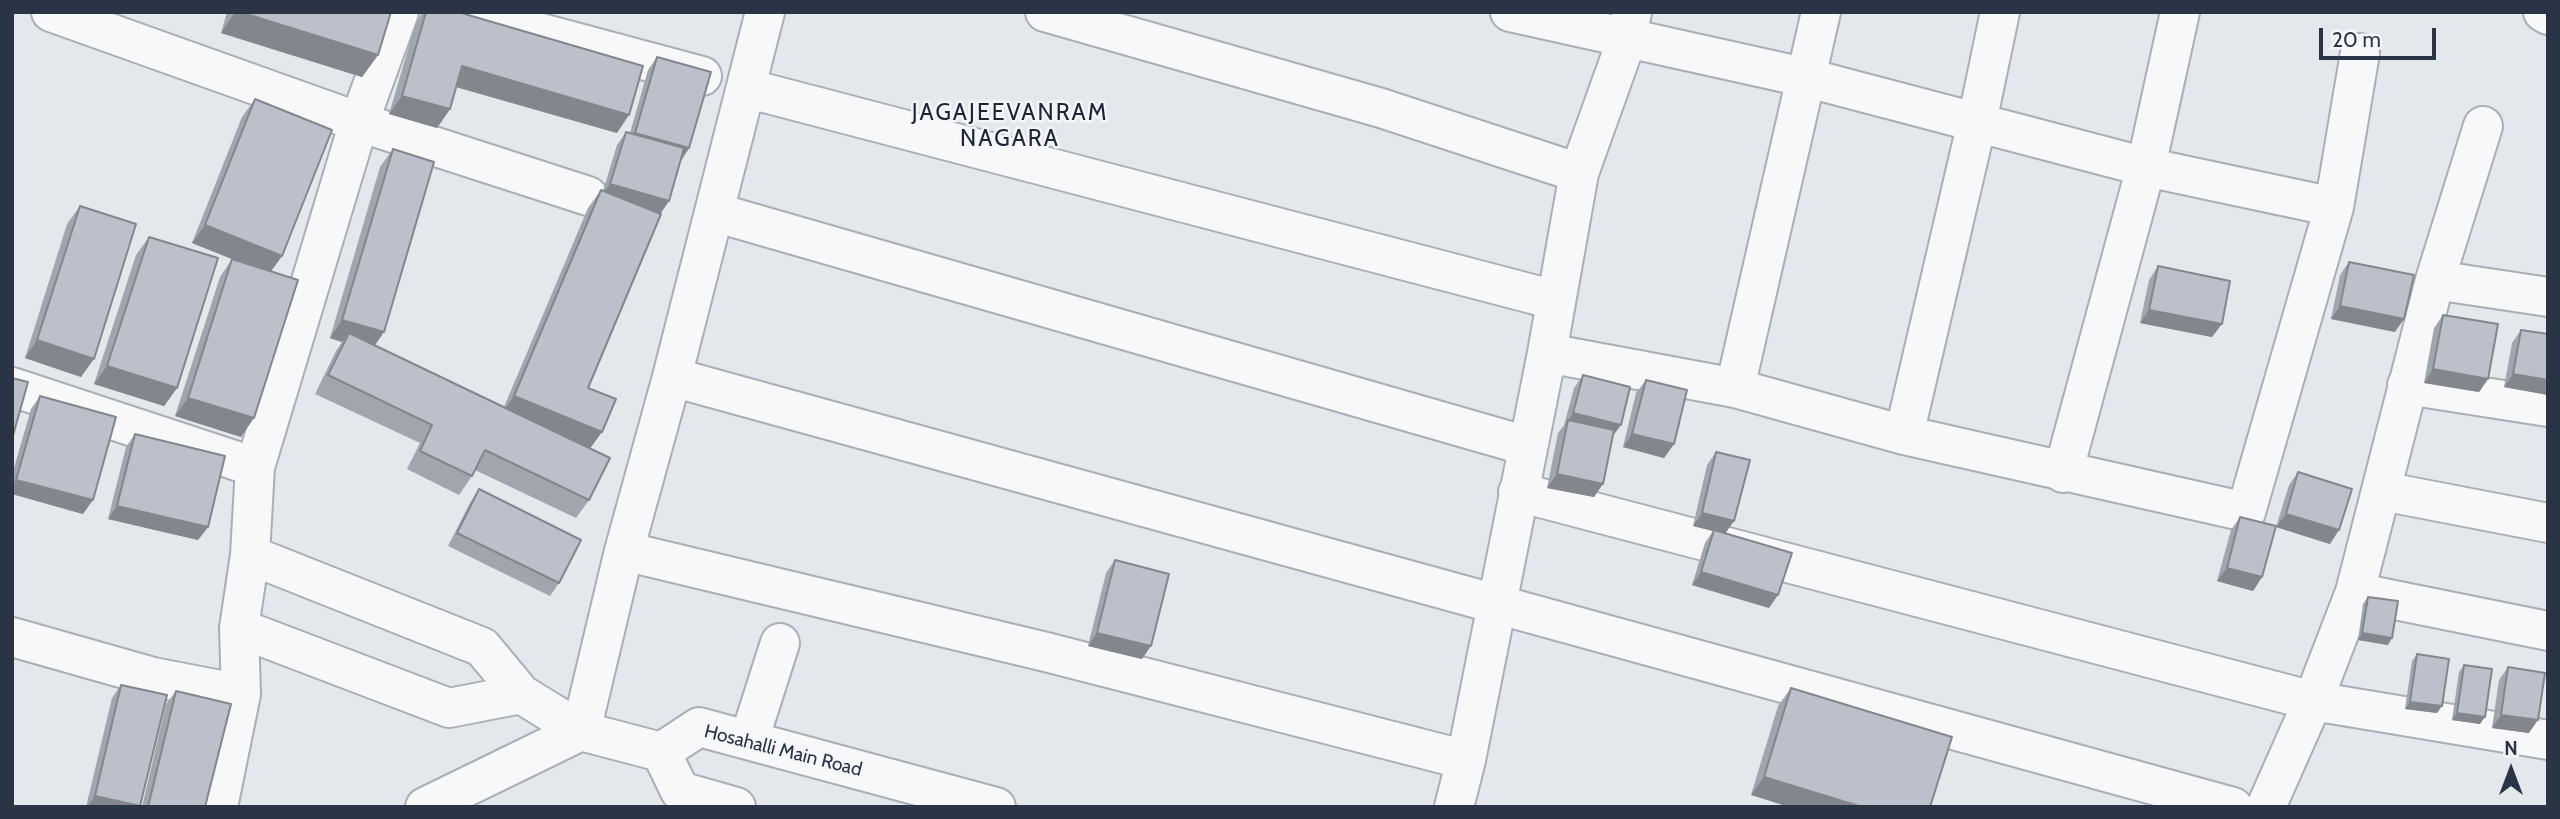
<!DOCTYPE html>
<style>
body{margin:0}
#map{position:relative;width:2560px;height:819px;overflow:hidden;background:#e4e7ec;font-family:Cabin,sans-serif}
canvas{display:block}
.frame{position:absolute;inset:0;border:14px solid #2b3445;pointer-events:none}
.north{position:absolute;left:2476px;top:735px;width:70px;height:70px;-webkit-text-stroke:5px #f4f6f9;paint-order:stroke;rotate:0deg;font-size:19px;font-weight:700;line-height:28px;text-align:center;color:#2b3445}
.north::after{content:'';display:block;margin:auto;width:24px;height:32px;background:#2b3445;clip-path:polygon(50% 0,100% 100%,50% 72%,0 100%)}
.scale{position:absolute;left:2319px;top:28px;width:117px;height:32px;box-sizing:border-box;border:4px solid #2b3445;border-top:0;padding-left:9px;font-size:21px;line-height:24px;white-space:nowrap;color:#2b3445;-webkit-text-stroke:5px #f4f6f9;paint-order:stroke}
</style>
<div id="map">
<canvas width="2560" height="819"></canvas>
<div class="frame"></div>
<div class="north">N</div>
<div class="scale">20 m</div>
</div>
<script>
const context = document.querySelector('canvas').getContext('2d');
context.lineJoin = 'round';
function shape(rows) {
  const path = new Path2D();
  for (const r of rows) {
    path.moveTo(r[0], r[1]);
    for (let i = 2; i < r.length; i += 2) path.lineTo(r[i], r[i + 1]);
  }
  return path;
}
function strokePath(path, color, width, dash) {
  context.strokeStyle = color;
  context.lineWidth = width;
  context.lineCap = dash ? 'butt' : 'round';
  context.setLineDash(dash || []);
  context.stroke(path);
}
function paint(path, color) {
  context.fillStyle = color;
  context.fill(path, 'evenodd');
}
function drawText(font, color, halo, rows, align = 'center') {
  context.font = font + ' Cabin,sans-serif';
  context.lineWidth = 5;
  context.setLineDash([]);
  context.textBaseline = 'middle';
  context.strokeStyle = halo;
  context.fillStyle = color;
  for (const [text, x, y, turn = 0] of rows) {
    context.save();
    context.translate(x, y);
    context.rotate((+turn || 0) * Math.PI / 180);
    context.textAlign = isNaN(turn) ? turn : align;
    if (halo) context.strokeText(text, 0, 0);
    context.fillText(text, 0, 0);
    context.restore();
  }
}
const minor = shape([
 [51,12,359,122,588,196],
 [463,12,702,76],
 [1045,12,1381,108,1579,173],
 [1510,12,1808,78,2146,167,2334,207],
 [2543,12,2548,15],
 [746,88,1555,300],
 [714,212,1527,446],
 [2435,280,2548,297],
 [1547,353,1735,388,1904,435,2246,512,2334,207,2360,53],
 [672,377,2233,807],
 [2407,385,2548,407],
 [12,387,255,467],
 [1735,388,1821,12],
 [1904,435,1977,122,2000,12],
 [2063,473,2146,167,2180,12],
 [2382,491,2548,523],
 [1518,492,2313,701,2548,740],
 [624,551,1046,652,1466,760],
 [250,555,482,647,521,694,581,731,661,752,699,727,996,807],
 [2355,592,2548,631],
 [239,628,449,708,521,694],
 [12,637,153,677,241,694,239,628,250,555,255,467,359,122,399,12],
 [581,731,624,551,672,377,765,12],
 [749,740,780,643],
 [661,752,680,791,736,807],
 [218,807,241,694],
 [425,807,581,731],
 [1454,807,1466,760,1547,353,1579,173,1627,39,1632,12],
 [2266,807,2313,701,2355,592,2435,280,2483,126]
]);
const wall = shape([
 [227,12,391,12,378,55,362,77,221,33],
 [423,12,458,12,617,133,456,87,450,109,437,128,389,114,416,22],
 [657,57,689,148,681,161,669,201,660,214,588,388,590,448,589,500,576,518,475,470,472,476,459,495,407,469,420,443,315,394,336,351,342,342,330,338,380,167,393,149,375,345,504,407,588,208,601,190,603,191,617,145,626,132,630,133,648,70],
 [255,99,282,256,271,271,241,437,175,416,220,277,232,259,192,243,242,117],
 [80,206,81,377,25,358,67,224],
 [149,237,177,388,164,406,94,384,136,255],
 [2349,262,2395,332,2331,319,2340,275],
 [2158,266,2212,337,2140,323,2149,280],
 [2443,315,2488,379,2479,392,2424,383,2434,328],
 [2521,330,2548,334,2548,395,2504,387,2512,343],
 [1583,375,1621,425,1612,437,1594,497,1547,488,1558,433,1564,425,1574,388],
 [1646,380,1674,444,1664,458,1623,447,1636,393],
 [40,396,83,514,12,494,12,475,31,409],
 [135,434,208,527,198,540,108,519,126,447],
 [1716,452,1726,533,1769,608,1692,585,1705,543,1713,531,1693,526,1707,465],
 [2298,472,2330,544,2276,527,2289,485],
 [479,489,559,583,550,596,448,546,470,503],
 [2240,517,2262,577,2253,591,2217,581,2231,530],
 [1115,560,1142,659,1088,646,1106,573],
 [2368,597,2388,645,2358,640,2363,604],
 [2417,654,2437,713,2405,709,2412,661],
 [2464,665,2480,724,2452,720,2459,672],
 [2508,667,2529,733,2492,728,2499,680],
 [121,685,140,806,86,807,112,698],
 [1791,688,1952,737,1751,795,1778,706],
 [176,691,205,807,142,807,166,704]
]);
const shadedWall = shape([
 [235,12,240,12,378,55,362,77,221,33],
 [462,66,629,115,617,133,449,85],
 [402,96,450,109,437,128,389,114],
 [635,133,689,148,680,162,626,146],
 [610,184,669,201,660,214,601,197],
 [205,225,282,256,269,274,192,243],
 [2340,306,2404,319,2395,332,2331,319],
 [2149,310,2222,324,2212,337,2140,323],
 [342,320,384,332,371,351,349,333,342,342,330,338],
 [37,340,94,359,81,377,25,358],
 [107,366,177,388,164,406,94,384],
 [2433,369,2488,379,2479,392,2424,383],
 [2513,374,2548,380,2548,395,2504,387],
 [514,396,602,432,589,450,501,415],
 [188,398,254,418,241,437,175,416],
 [1573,413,1621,425,1611,438,1567,422],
 [1632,434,1674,444,1664,458,1623,447],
 [1557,474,1603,484,1594,497,1547,488],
 [16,480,93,500,83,514,12,494,12,486],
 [117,506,208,527,198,540,108,519],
 [1702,513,1734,521,1725,534,1693,526],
 [2286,514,2339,530,2330,544,2276,527],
 [2227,568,2262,577,2253,591,2217,581],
 [1701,572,1778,595,1769,608,1692,585],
 [1097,633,1151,646,1142,659,1088,646],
 [2362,633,2392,638,2388,645,2358,640],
 [2410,702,2442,706,2437,713,2405,709],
 [2457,713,2485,717,2480,724,2452,720],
 [2501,715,2538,720,2529,733,2492,728],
 [1764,777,1862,807,1789,807,1751,795],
 [95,796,140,806,87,807]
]);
const building = shape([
 [240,12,391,12,378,55,240,12],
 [426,12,458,12,643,66,629,115,462,66,450,109,402,96,426,12],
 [657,57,711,72,689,148,635,133,657,57],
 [255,99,332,130,282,256,205,225,255,99],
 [626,132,684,148,669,201,610,184,626,132],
 [393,149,434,162,384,332,342,320,393,149],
 [601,190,661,214,588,388,616,399,602,432,514,396,601,190],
 [80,206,136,224,94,359,37,340,80,206],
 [149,237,218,258,177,388,107,366,149,237],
 [232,259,298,280,254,418,188,398,232,259],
 [2349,262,2414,275,2404,319,2340,306,2349,262],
 [2158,266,2230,281,2222,324,2149,310,2158,266],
 [2443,315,2498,324,2488,379,2433,369,2443,315],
 [2521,330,2548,334,2548,380,2513,374,2521,330],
 [349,333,610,458,589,500,485,450,472,476,420,451,432,425,328,375,349,333],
 [1583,375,1630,387,1621,425,1573,413,1583,375],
 [12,378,28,382,12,439,12,378],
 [1646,380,1687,390,1674,444,1632,434,1646,380],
 [40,396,116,417,93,500,16,480,40,396],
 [1568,420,1614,430,1603,484,1557,474,1568,420],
 [135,434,225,456,208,527,117,506,135,434],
 [1716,452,1750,460,1734,521,1702,513,1716,452],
 [2298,472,2352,489,2339,530,2286,514,2298,472],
 [479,489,581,540,559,583,457,533,479,489],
 [2240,517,2276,526,2262,577,2227,568,2240,517],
 [1714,530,1792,553,1778,595,1701,572,1714,530],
 [1115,560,1169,574,1151,646,1097,633,1115,560],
 [2368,597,2398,601,2392,638,2362,633,2368,597],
 [2417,654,2449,659,2442,706,2410,702,2417,654],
 [2464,665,2492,669,2485,717,2457,713,2464,665],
 [2508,667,2545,673,2538,720,2501,715,2508,667],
 [121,685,167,695,140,806,95,796,121,685],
 [1791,688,1952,737,1930,807,1862,807,1764,777,1791,688],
 [176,691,231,704,205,807,148,807,176,691]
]);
const streetNames = [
 ["Hosahalli Main Road",783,751,14]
];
const quarterNames = [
 ["JAGAJEEVANRAM",1010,113],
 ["NAGARA",1010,139]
];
strokePath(minor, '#a9aeb7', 42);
strokePath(minor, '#f7f8fa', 38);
paint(wall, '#a1a5ae');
paint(shadedWall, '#83868d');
paint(building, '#bbc0ca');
strokePath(building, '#83868d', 2);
drawText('19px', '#2b3445', '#f4f6f9', streetNames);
context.letterSpacing = '2px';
drawText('23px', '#1d2536', '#f4f6f9', quarterNames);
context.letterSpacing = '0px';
</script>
